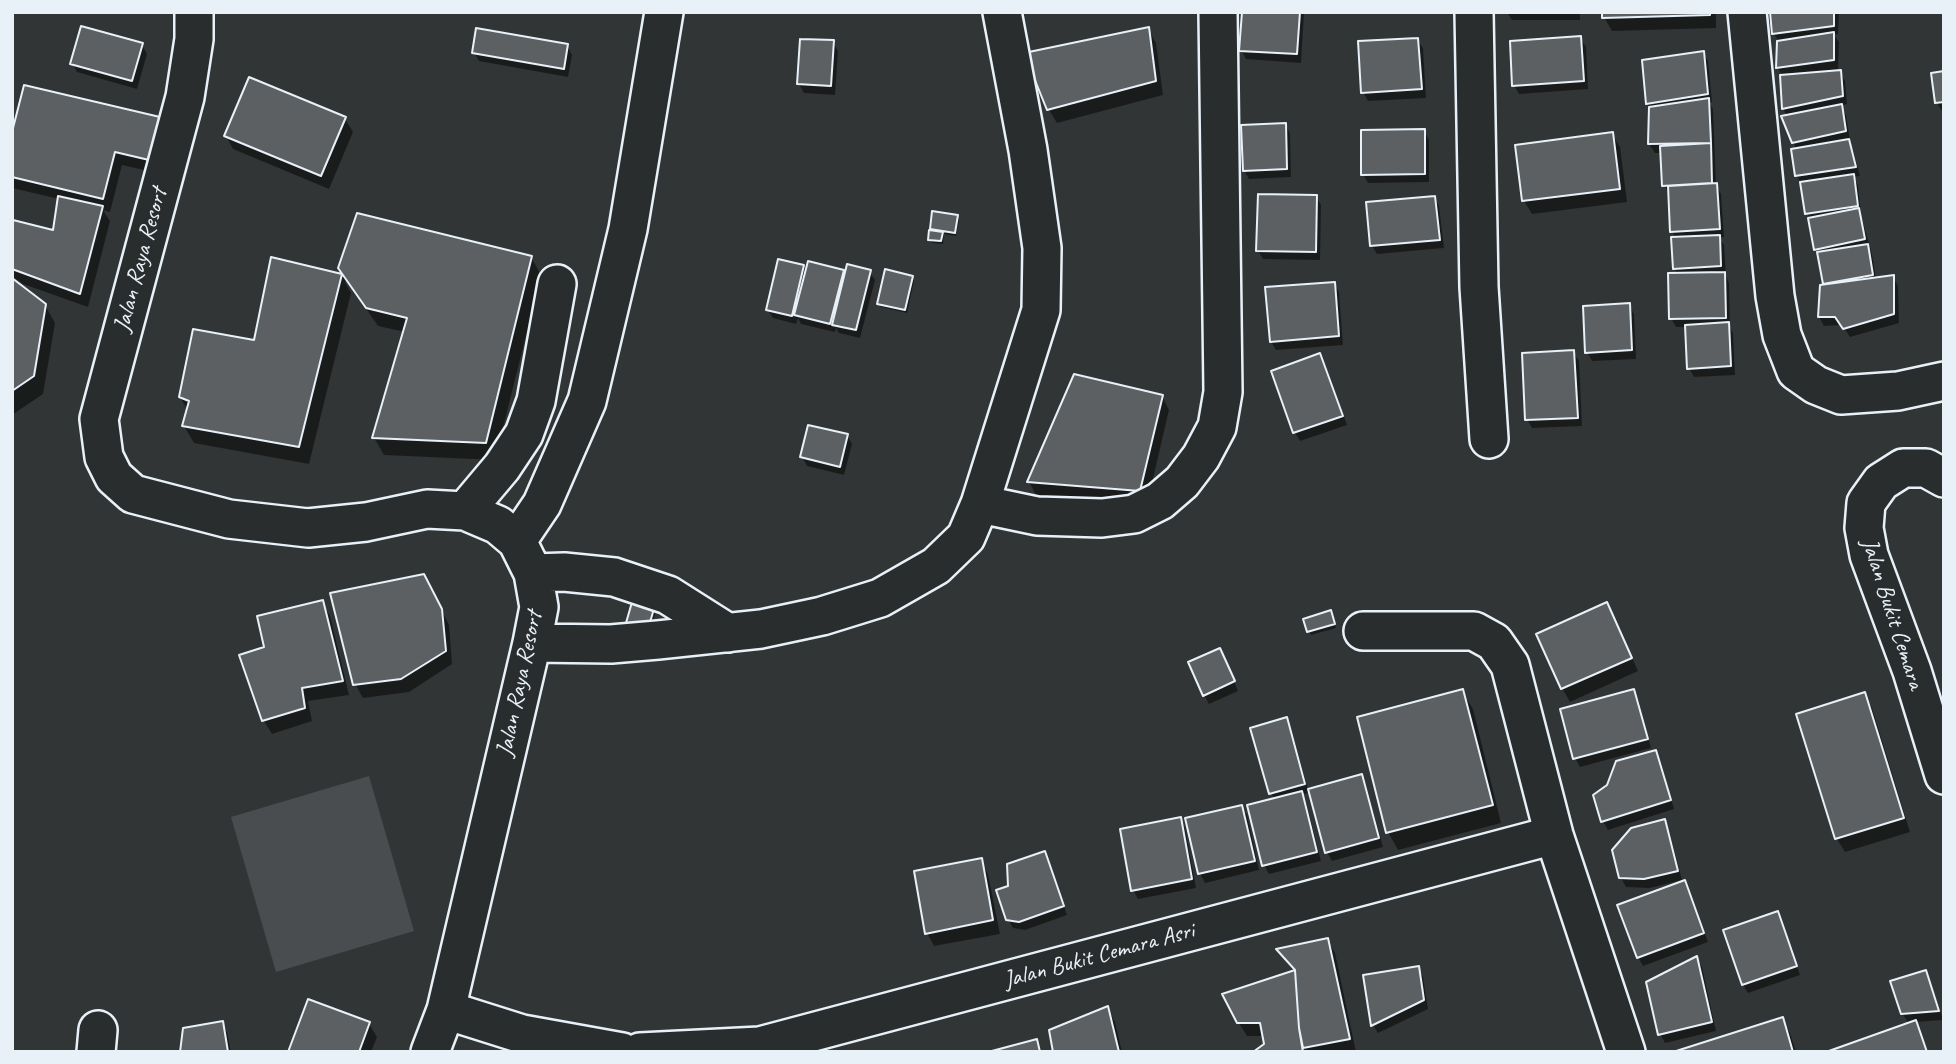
<!DOCTYPE html>
<style>
body{margin:0}
#map{position:relative;width:1956px;height:1064px;overflow:hidden;background:#323536;font-family:Caveat,sans-serif}
canvas{display:block}
.frame{position:absolute;inset:0;border:14px solid #e8f1f8;pointer-events:none}
</style>
<div id="map">
<canvas width="1956" height="1064"></canvas>
<div class="frame"></div>
</div>
<script>
const context = document.querySelector('canvas').getContext('2d');
context.lineJoin = 'round';
function paint(path, color) {
  context.fillStyle = color;
  context.fill(path, 'evenodd');
}
function shape(rows) {
  const path = new Path2D();
  for (const r of rows) {
    path.moveTo(r[0], r[1]);
    for (let i = 2; i < r.length; i += 2) path.lineTo(r[i], r[i + 1]);
  }
  return path;
}
function strokePath(path, color, width, dash) {
  context.strokeStyle = color;
  context.lineWidth = width;
  context.lineCap = dash ? 'butt' : 'round';
  context.setLineDash(dash || []);
  context.stroke(path);
}
function drawText(font, color, halo, rows, align = 'center') {
  context.font = font + ' Caveat,sans-serif';
  context.lineWidth = 5;
  context.setLineDash([]);
  context.textBaseline = 'middle';
  context.strokeStyle = halo;
  context.fillStyle = color;
  for (const [text, x, y, turn = 0] of rows) {
    context.save();
    context.translate(x, y);
    context.rotate((+turn || 0) * Math.PI / 180);
    context.textAlign = isNaN(turn) ? turn : align;
    if (halo) context.strokeText(text, 0, 0);
    context.fillText(text, 0, 0);
    context.restore();
  }
}
const green = shape([
 [369,776,414,931,276,972,231,817]
]);
const shadow = shape([
 [1243,12,1304,12,1301,63,1246,59,1241,50],
 [1507,12,1580,12,1580,20,1512,20],
 [1604,12,1716,12,1716,28,1612,31,1604,17],
 [1772,12,1839,12,1838,34,1834,35,1839,42,1838,72,1840,72,1845,81,1847,104,1841,106,1846,115,1850,140,1847,141,1853,150,1860,176,1853,177,1858,185,1861,215,1872,254,1876,279,1893,277,1898,286,1899,323,1850,337,1842,325,1824,326,1819,317,1825,286,1819,255,1816,249,1810,218,1807,213,1802,185,1797,176,1797,150,1793,142,1788,117,1783,109,1781,77,1783,77,1778,68,1779,42,1774,34],
 [1148,29,1156,43,1163,95,1057,123,1049,110,1026,54],
 [1580,38,1586,47,1588,89,1519,94,1514,85],
 [1417,39,1423,48,1426,98,1368,101,1363,92],
 [833,42,838,51,835,95,804,93,799,84],
 [142,45,147,54,137,89,77,72,72,63],
 [567,46,572,55,568,77,479,61,474,52],
 [1703,53,1708,61,1712,102,1709,103,1713,109,1716,185,1721,194,1724,237,1719,238,1724,245,1726,276,1729,283,1730,328,1733,333,1735,375,1694,377,1689,368,1687,327,1676,327,1671,318,1678,275,1674,268,1676,239,1672,231,1669,194,1664,185,1662,153,1655,153,1649,144,1650,109,1647,103],
 [1944,73,1944,111,1942,111,1937,103],
 [159,119,167,132,157,173,122,165,110,212,103,210,110,221,88,307,23,284,13,277,12,233,15,222,54,233,59,199,12,188,12,140],
 [345,119,353,132,329,189,233,149,226,136],
 [1285,124,1290,133,1291,177,1249,179,1244,170],
 [1424,131,1429,140,1429,182,1368,183,1363,174],
 [1612,134,1620,147,1627,202,1532,214,1524,201,1517,146],
 [1316,196,1321,205,1320,260,1263,259,1258,251],
 [1434,197,1439,206,1444,248,1377,254,1372,246],
 [934,213,956,216,959,220,956,236,944,234,943,244,932,243,930,239],
 [531,257,541,275,495,460,384,455,374,438,405,332,378,326,347,281,345,282,351,293,309,464,194,443,184,426,188,411,180,397,256,342,273,259,345,276],
 [803,266,807,272,842,272,845,277,869,271,875,280,860,338,839,333,836,328,835,332,801,324,798,318,796,324,773,318,768,310],
 [912,277,914,281,907,313,881,307,879,304],
 [12,280,45,305,55,323,43,394,12,415],
 [1334,283,1339,292,1343,345,1276,350,1271,342],
 [1629,305,1634,314,1636,359,1592,361,1587,352],
 [1573,352,1579,361,1582,426,1532,428,1527,419],
 [1320,355,1325,364,1347,425,1300,441,1295,433,1273,372],
 [1162,396,1169,410,1147,504,1036,495,1029,482],
 [847,435,852,444,844,475,807,466,802,457],
 [431,589,449,625,452,664,409,692,363,698,355,684],
 [635,598,657,607,648,639],
 [322,602,330,616,349,695,308,701,312,721,272,734,264,721,241,656,266,648],
 [1333,616,1336,628,1311,635,1305,620],
 [1614,618,1638,671,1570,702,1562,688],
 [1225,659,1238,691,1209,704,1204,695],
 [1462,691,1473,709,1501,823,1398,850,1388,832],
 [1633,691,1638,699,1651,748,1580,767,1575,758],
 [1864,694,1872,708,1910,832,1845,852,1837,839,1798,715],
 [1286,719,1291,728,1308,790,1361,776,1366,785,1383,847,1332,861,1327,852,1310,792,1302,795,1306,802,1321,861,1269,874,1264,865,1275,800,1271,793],
 [1655,752,1660,760,1674,809,1608,830,1603,821],
 [1241,807,1247,815,1259,870,1205,883,1200,874,1187,819],
 [1180,819,1185,828,1196,888,1138,899,1133,890],
 [1664,821,1669,830,1682,880,1650,888,1626,887,1621,878],
 [1044,853,1049,862,1067,915,1025,930,1013,928,1008,919],
 [981,860,988,874,1000,934,934,946,927,933],
 [1689,891,1708,942,1643,966,1638,957],
 [1777,913,1782,922,1800,975,1748,993,1743,985,1725,931],
 [1327,940,1335,953,1356,1052,1256,1052,1266,1044,1264,1036,1247,1036,1239,1023,1294,972,1279,950],
 [1697,958,1702,967,1716,1031,1665,1043,1660,1034],
 [1418,968,1423,977,1428,1009,1378,1033,1373,1025],
 [1925,972,1930,981,1943,1020,1915,1022,1928,1052,1831,1052,1909,1024,1902,1013],
 [1107,1008,1115,1022,1122,1052,1054,1052],
 [1782,1019,1790,1033,1796,1052,1679,1052],
 [222,1023,227,1032,231,1052,182,1052],
 [369,1024,377,1037,371,1052,290,1052]
]);
const building = shape([
 [1242,12,1300,12,1297,54,1239,51,1242,12],
 [1602,12,1710,12,1710,15,1602,18,1602,12],
 [1770,12,1834,12,1834,26,1772,34,1770,12],
 [81,26,143,43,132,81,70,64,81,26],
 [1149,27,1156,81,1047,110,1024,53,1149,27],
 [476,28,568,44,564,69,472,53,476,28],
 [1834,32,1834,60,1776,68,1777,41,1834,32],
 [1581,36,1584,81,1512,86,1510,41,1581,36],
 [1418,38,1422,89,1361,93,1358,41,1418,38],
 [800,39,834,40,831,86,797,84,800,39],
 [1704,51,1708,94,1646,104,1642,60,1704,51],
 [1841,70,1843,96,1782,109,1780,75,1841,70],
 [1944,71,1944,102,1935,103,1931,73,1944,71],
 [249,77,346,117,321,176,224,136,249,77],
 [24,85,160,117,149,160,115,152,103,199,12,177,12,132,24,85],
 [1709,98,1711,143,1648,144,1649,107,1709,98],
 [1842,104,1846,131,1792,143,1781,116,1842,104],
 [1286,123,1287,169,1243,171,1241,125,1286,123],
 [1425,129,1425,174,1361,175,1361,130,1425,129],
 [1613,132,1620,189,1522,201,1515,145,1613,132],
 [1849,139,1856,167,1795,176,1791,149,1849,139],
 [1711,143,1712,183,1662,186,1660,146,1711,143],
 [1854,174,1858,206,1805,214,1800,182,1854,174],
 [1717,183,1720,229,1670,232,1668,186,1717,183],
 [1258,194,1317,195,1316,252,1256,251,1258,194],
 [58,196,103,206,80,294,12,269,13,220,53,230,58,196],
 [1435,196,1440,240,1370,246,1366,202,1435,196],
 [1859,208,1865,239,1814,250,1808,218,1859,208],
 [932,211,958,215,955,233,930,229,932,211],
 [357,213,532,256,486,443,372,438,407,318,366,308,338,268,357,213],
 [929,230,943,232,941,241,928,240,929,230],
 [1720,235,1721,266,1673,269,1671,237,1720,235],
 [1868,244,1873,275,1823,284,1817,252,1868,244],
 [271,257,342,274,299,447,182,426,189,401,179,397,193,329,254,340,271,257],
 [778,259,804,265,792,316,766,310,778,259],
 [808,261,844,270,830,324,794,315,808,261],
 [847,264,871,270,856,330,832,325,847,264],
 [885,269,913,276,905,310,877,304,885,269],
 [1725,272,1726,318,1669,319,1668,273,1725,272],
 [1894,275,1894,314,1843,329,1835,317,1818,317,1820,285,1894,275],
 [12,278,46,304,34,376,12,391,12,278],
 [1335,282,1339,336,1270,342,1265,287,1335,282],
 [1630,303,1632,350,1585,353,1583,306,1630,303],
 [1729,322,1731,366,1687,369,1685,325,1729,322],
 [1574,350,1578,418,1525,420,1522,353,1574,350],
 [1320,353,1343,416,1293,433,1271,371,1320,353],
 [1074,374,1163,395,1140,491,1027,482,1074,374],
 [808,425,848,434,840,467,800,457,808,425],
 [424,574,442,609,446,651,401,679,353,685,330,593,424,574],
 [634,595,656,602,646,636,624,630,634,595],
 [323,600,343,681,302,688,305,708,262,721,239,655,264,647,257,616,323,600],
 [1607,602,1632,658,1561,689,1536,634,1607,602],
 [1331,610,1335,624,1307,632,1303,619,1331,610],
 [1220,648,1235,681,1203,696,1188,662,1220,648],
 [1463,689,1493,805,1386,833,1357,717,1463,689],
 [1634,689,1648,739,1573,759,1560,709,1634,689],
 [1865,692,1904,818,1835,839,1796,714,1865,692],
 [1287,717,1305,784,1269,794,1250,728,1287,717],
 [1656,750,1671,800,1601,822,1593,795,1607,785,1616,761,1656,750],
 [1362,774,1379,838,1325,853,1308,789,1362,774],
 [1302,791,1317,852,1262,866,1247,805,1302,791],
 [1242,805,1255,861,1198,874,1185,818,1242,805],
 [1181,817,1192,879,1131,891,1120,829,1181,817],
 [1665,819,1678,871,1644,879,1619,878,1612,850,1631,828,1665,819],
 [1045,851,1064,906,1019,922,1006,920,996,890,1008,886,1007,864,1045,851],
 [982,858,993,920,925,934,914,871,982,858],
 [1685,880,1704,933,1637,958,1617,905,1685,880],
 [1778,911,1797,966,1742,985,1723,930,1778,911],
 [1328,938,1350,1039,1303,1048,1299,1028,1295,970,1276,949,1328,938],
 [1697,956,1712,1022,1658,1035,1646,982,1697,956],
 [1419,966,1424,1000,1371,1026,1363,975,1419,966],
 [1295,970,1299,1028,1303,1052,1253,1052,1264,1044,1260,1023,1237,1023,1222,994,1295,970],
 [1926,970,1939,1011,1901,1014,1890,981,1926,970],
 [308,999,370,1022,359,1052,288,1052,308,999],
 [1108,1006,1119,1052,1053,1052,1049,1030,1108,1006],
 [1783,1017,1793,1052,1673,1052,1783,1017],
 [1916,1020,1927,1052,1826,1052,1916,1020],
 [223,1021,228,1052,180,1052,183,1028,223,1021],
 [1037,1039,1040,1052,988,1052,1037,1039]
]);
const minor = shape([
 [194,12,194,39,185,97,99,419,104,457,114,477,133,494,229,519,308,528,366,522,427,509,465,511,498,525,517,541,533,573,539,607,532,643,446,1010,430,1052],
 [1474,12,1479,287,1489,439],
 [1747,12,1775,296,1782,335,1796,371,1816,385,1841,395,1898,391,1944,381],
 [1944,478,1926,468,1903,468,1881,482,1866,503,1864,528,1869,555,1912,671,1944,775],
 [980,504,1037,516,1102,518,1134,514,1160,501,1182,482,1201,457,1217,427,1223,392,1218,12],
 [465,511,502,467,524,434,536,401,557,284],
 [517,541,542,504,587,401,628,229,664,12],
 [533,573,564,572,614,577,668,595,728,633],
 [1363,631,1474,631,1494,642,1510,665,1554,835,1626,1052],
 [532,643,611,644,658,640,761,629,822,616,880,598,936,566,966,537,980,504,1041,310,1042,248,1028,150,1002,12],
 [446,1010,522,1034,622,1052],
 [96,1052,98,1030],
 [640,1052,760,1046,1554,835]
]);
const streetNames = [
 ["Jalan Raya Resort",141,260,-75],
 ["Jalan Bukit Cemara",1892,614,72],
 ["Jalan Raya Resort",520,684,-78],
 ["Jalan Bukit Cemara Asri",1099,956,-15]
];
paint(green, '#494d4f');
paint(shadow, '#0007');
paint(building, '#5c6063');
strokePath(building, '#e8f1f8', 2);
strokePath(minor, '#e8f1f8', 42);
strokePath(minor, '#2a2d2e', 37);
drawText('24px', '#e8f1f8', '#2a2d2e', streetNames);
</script>
